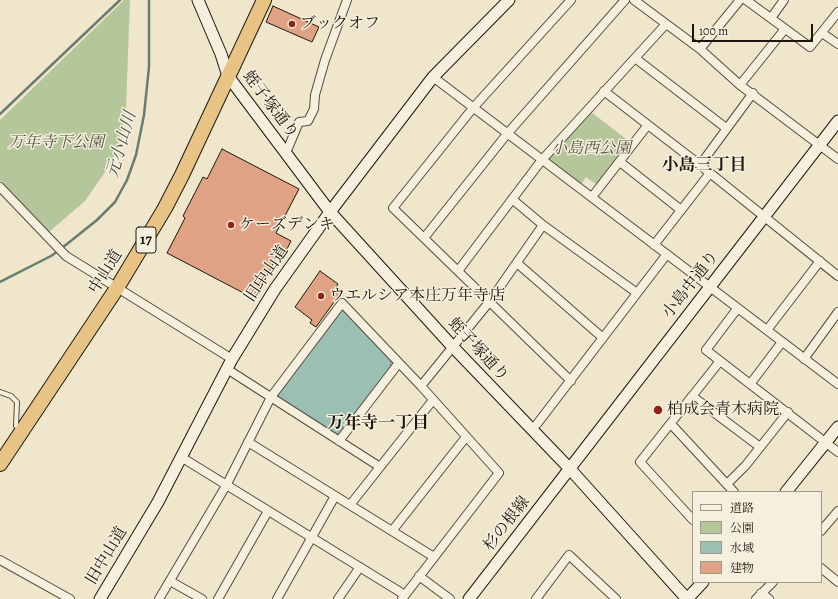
<!DOCTYPE html>
<meta charset="utf-8">
<style>
body{margin:0}
#map{position:relative;width:838px;height:599px;overflow:hidden;background:#f0e6cc;font-family:Alegreya,"Noto Serif JP",serif}
canvas{display:block}
.legend{position:absolute;left:692px;top:491px;width:130px;height:92px;box-sizing:border-box;background:#f5efde;border:1px solid #9f998b;margin:0;padding:5px 7px;list-style:none;font-size:12px;color:#1f170e}
.legend li{display:flex;align-items:center;gap:8px;height:20px}
.legend b{width:20px;border:1px solid #9f998b}
.scale{position:absolute;left:692px;top:24px;width:121px;height:18px;box-sizing:border-box;border:2px solid #1f170e;border-top:0;padding-left:5px;font-size:12px;line-height:14px;white-space:nowrap;color:#1f170e;-webkit-text-stroke:3px #f5efde;paint-order:stroke}
</style>
<div id="map">
<canvas width="838" height="599"></canvas>
<ul class="legend">
<li><b style="height:5px;background:#f5efde"></b>道路</li>
<li><b style="height:11px;background:#b5c69b"></b>公園</li>
<li><b style="height:11px;background:#9bc0b3"></b>水域</li>
<li><b style="height:11px;background:#e0a285"></b>建物</li>
</ul>
<div class="scale">100 m</div>
</div>
<script>
const context = document.querySelector('canvas').getContext('2d');
context.lineJoin = 'round';
function paint(path, color) {
  context.fillStyle = color;
  context.fill(path, 'evenodd');
}
function shape(rows) {
  const path = new Path2D();
  for (const r of rows) {
    path.moveTo(r[0], r[1]);
    for (let i = 2; i < r.length; i += 2) path.lineTo(r[i], r[i + 1]);
  }
  return path;
}
function strokePath(path, color, width, dash) {
  context.strokeStyle = color;
  context.lineWidth = width;
  context.lineCap = dash ? 'butt' : 'round';
  context.setLineDash(dash || []);
  context.stroke(path);
}
function drawText(font, color, halo, rows, align = 'center') {
  context.font = font + ' Alegreya,"Noto Serif JP",serif';
  context.lineWidth = 3;
  context.setLineDash([]);
  context.textBaseline = 'middle';
  context.strokeStyle = halo;
  context.fillStyle = color;
  for (const [text, x, y, turn = 0] of rows) {
    context.save();
    context.translate(x, y);
    context.rotate((+turn || 0) * Math.PI / 180);
    context.textAlign = isNaN(turn) ? turn : align;
    if (halo) context.strokeText(text, 0, 0);
    context.fillText(text, 0, 0);
    context.restore();
  }
}
const green = shape([
 [124,0,130,0,126,109,121,134,112,162,85,201,49,232,0,181,0,120],
 [591,112,630,142,597,185,586,177,581,185,549,161,549,156]
]);
const water = shape([
 [344,310,391,361,391,369,340,435,336,434,278,399,278,395,340,311,344,310]
]);
const stream = shape([
 [0,114,120,0],
 [62,248,97,220,115,202,127,180,136,155,144,115,149,67,149,0],
 [0,282,51,256,58,251]
]);
const building = shape([
 [273,6,319,27,312,42,266,22,273,6],
 [222,149,299,189,276,233,291,241,281,261,276,258,255,299,167,253,185,218,183,216,203,177,207,179,222,149],
 [320,271,338,284,336,287,342,291,316,327,310,323,312,320,295,307,320,271]
]);
const lane = shape([
 [0,392,11,396,17,402,16,426,20,429]
]);
const street = shape([
 [634,0,700,49,740,85,838,159],
 [746,0,810,47,838,12],
 [771,18,784,0],
 [822,33,838,44],
 [700,49,740,0],
 [635,58,726,128],
 [433,77,838,384],
 [740,85,784,30],
 [604,91,700,165,838,276],
 [286,153,299,122,308,121,314,109,315,95,325,60,347,0],
 [620,162,681,210],
 [700,165,753,93],
 [0,187,66,256,232,359],
 [592,197,647,126],
 [512,199,543,225,637,293],
 [424,238,507,134,625,0],
 [654,245,710,173],
 [517,263,603,338],
 [458,271,541,161,666,24],
 [737,309,706,350,838,452],
 [767,330,820,261],
 [804,359,838,312],
 [227,369,380,467],
 [571,381,393,208,473,108,571,0],
 [751,383,782,342],
 [421,386,490,301,543,225],
 [692,396,760,447],
 [537,424,667,254],
 [671,424,734,492],
 [339,441,398,364],
 [248,442,434,557],
 [181,457,405,595],
 [727,484,746,465,788,412],
 [350,505,433,400],
 [693,520,640,462,720,361],
 [392,531,466,437],
 [821,531,838,511],
 [0,560,70,599],
 [821,568,838,582],
 [419,576,450,599],
 [170,581,202,599],
 [761,593,769,599],
 [159,599,227,484,271,397,342,303,421,386,499,473,402,599],
 [218,599,268,511],
 [277,599,335,496],
 [338,599,360,567],
 [536,599,569,555,616,599],
 [756,599,773,582]
]);
const secondary = shape([
 [198,0,221,54,228,76,330,212,452,346,570,469,687,599],
 [786,492,838,427],
 [100,599,158,502,232,359,275,289,330,212,433,77,509,0],
 [469,599,838,121],
 [687,599,703,582]
]);
const highway = shape([
 [0,464,117,288,165,208,182,175,264,0]
]);
const markers = [
 [292,24,4,"#8f2418"],
 [231,225,4,"#8f2418"],
 [321,296,4,"#8f2418"],
 [658,410,5,"#8f2418"]
];
const shields = [
 [146,240,20]
];
const shieldNames = [
 ["17",146,240]
];
const poiNames = [
 ["ブックオフ",300,24],
 ["ケーズデンキ",239,225],
 ["ウエルシア本庄万年寺店",329,296],
 ["柏成会青木病院",667,410]
];
const streetNames = [
 ["蛭子塚通り",270,105,53],
 ["中山道",106,272,-58],
 ["旧中山道",267,274,-56],
 ["小島中通り",691,285,-52],
 ["蛭子塚通り",478,350,47],
 ["杉の根線",507,524,-52],
 ["旧中山道",107,556,-59]
];
const parkNames = [
 ["万年寺下公園",56,143],
 ["小島西公園",591,149]
];
const waterNames = [
 ["元小山川",122,145,-74]
];
const neighbourhoodNames = [
 ["小島三丁目",704,166],
 ["万年寺一丁目",378,424]
];
paint(green, '#b5c69b');
paint(water, '#9bc0b3');
strokePath(water, '#697c71', 1);
strokePath(stream, '#697c71', 2.5);
paint(building, '#e0a285');
strokePath(building, '#1f170e', 1);
strokePath(lane, '#534b3e', 6);
strokePath(street, '#534b3e', 10);
strokePath(secondary, '#1f170e', 13);
strokePath(highway, '#1f170e', 16);
strokePath(lane, '#f5efde', 4);
strokePath(street, '#f5efde', 8);
strokePath(secondary, '#f5efde', 11);
strokePath(highway, '#e8c386', 14);
for (const [x, y, r, color] of markers) {
  const dot = new Path2D();
  dot.arc(x, y, r, 0, 2 * Math.PI);
  context.fillStyle = color;
  context.fill(dot);
  strokePath(dot, '#f5efde', 1.5);
}
for (const [x, y, w] of shields) {
  const box = new Path2D();
  box.roundRect(x - w / 2, y - 13, w, 26, 3);
  context.fillStyle = '#f5efde';
  context.fill(box);
  strokePath(box, '#1f170e', 1);
}
drawText('bold 15px', '#1f170e', null, shieldNames);
drawText('16px', '#1f170e', '#f5efde', poiNames, 'left');
drawText('16px', '#1f170e', '#f5efde', streetNames);
drawText('italic 16px', '#54543f', '#f5efde', parkNames);
drawText('italic 17px', '#4a5248', '#f5efde', waterNames);
drawText('bold 17px', '#1f170e', '#f5efde', neighbourhoodNames);
</script>
